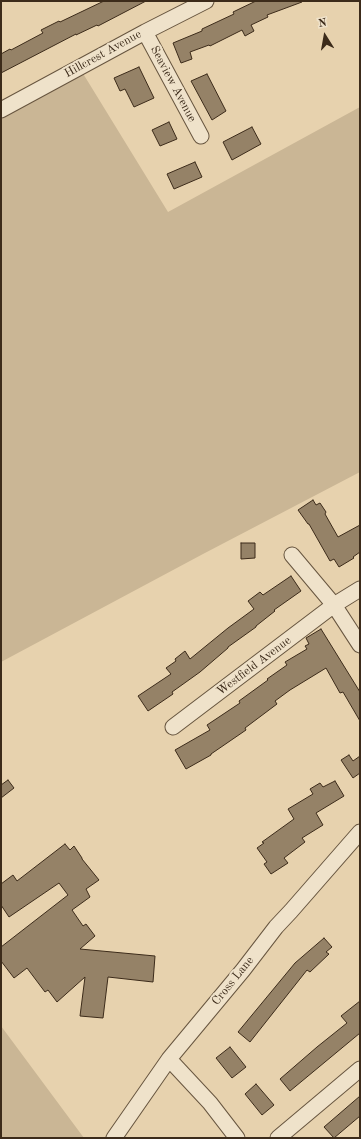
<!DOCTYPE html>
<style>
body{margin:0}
#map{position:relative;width:361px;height:1139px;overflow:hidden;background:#e7d2ae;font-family:"Old Standard TT",serif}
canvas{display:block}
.frame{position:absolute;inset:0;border:2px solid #3c2b1a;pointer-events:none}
.north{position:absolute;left:305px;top:16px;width:40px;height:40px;-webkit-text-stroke:3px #efe2ca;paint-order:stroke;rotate:349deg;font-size:11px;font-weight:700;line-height:16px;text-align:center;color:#3c2b1a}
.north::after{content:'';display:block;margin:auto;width:14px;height:18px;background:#3c2b1a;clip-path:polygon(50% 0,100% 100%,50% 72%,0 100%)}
</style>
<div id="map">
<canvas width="361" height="1139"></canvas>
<div class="frame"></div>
<div class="north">N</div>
</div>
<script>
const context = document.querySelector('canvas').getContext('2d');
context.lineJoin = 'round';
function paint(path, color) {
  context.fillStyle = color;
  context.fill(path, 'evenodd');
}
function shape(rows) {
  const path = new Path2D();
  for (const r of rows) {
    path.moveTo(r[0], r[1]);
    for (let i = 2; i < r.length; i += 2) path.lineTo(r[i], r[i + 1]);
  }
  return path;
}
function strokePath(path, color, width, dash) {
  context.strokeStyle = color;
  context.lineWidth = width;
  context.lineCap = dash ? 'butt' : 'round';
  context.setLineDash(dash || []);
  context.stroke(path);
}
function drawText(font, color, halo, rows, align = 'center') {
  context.font = font + ' "Old Standard TT",serif';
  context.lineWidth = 4;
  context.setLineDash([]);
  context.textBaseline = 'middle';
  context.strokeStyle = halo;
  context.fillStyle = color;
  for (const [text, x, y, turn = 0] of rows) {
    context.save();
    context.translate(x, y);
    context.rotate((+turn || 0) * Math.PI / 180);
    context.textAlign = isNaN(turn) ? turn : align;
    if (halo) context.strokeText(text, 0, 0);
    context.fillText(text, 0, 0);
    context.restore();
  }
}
const green = shape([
 [79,67,168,212,360,107,360,472,203,554,1,662,1,110],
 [1,1026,84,1138,1,1138]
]);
const building = shape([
 [104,1,146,1,98,26,97,25,76,35,76,34,1,73,1,54,10,49,11,50,43,33,41,30,59,21,60,22,104,1],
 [256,1,302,1,302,2,267,15,268,17,251,25,254,31,245,36,242,30,210,46,209,45,190,52,192,59,181,63,173,43,202,31,202,29,234,14,233,12,256,1],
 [139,67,154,98,134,107,125,89,120,91,114,78,139,67],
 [207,74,226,111,212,120,191,81,207,74],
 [169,122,177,139,160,146,152,130,169,122],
 [252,127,261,144,232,160,223,142,252,127],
 [195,162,202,177,174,189,167,174,195,162],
 [313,500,316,505,320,503,326,512,325,514,338,537,360,525,360,552,353,557,354,558,339,567,334,559,330,561,309,524,308,524,298,510,313,500],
 [241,543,255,543,255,558,241,559,241,543],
 [291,576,301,591,274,610,275,611,256,626,256,627,228,647,228,648,200,672,172,692,173,694,148,711,138,696,171,674,166,668,176,661,175,659,185,651,190,659,228,628,254,609,248,601,260,592,263,595,291,576],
 [321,629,360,692,360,721,343,692,340,693,326,668,290,690,275,701,277,704,245,728,246,730,211,754,211,755,186,769,175,750,210,730,207,725,240,703,239,701,268,680,267,679,287,665,285,662,307,649,305,646,309,644,306,638,321,629],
 [349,755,353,761,360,756,360,773,353,778,341,760,349,755],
 [8,780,14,788,1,798,1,785,8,780],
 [335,781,344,796,316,813,323,825,302,838,305,842,284,858,288,863,271,874,264,864,267,862,257,848,264,843,262,842,294,819,288,809,313,794,310,789,320,783,323,787,335,781],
 [65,844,70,850,74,846,82,858,82,859,99,880,86,889,90,897,72,910,83,926,86,924,95,936,80,949,155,956,153,982,108,977,103,1018,80,1016,85,977,57,1002,48,990,45,992,27,968,14,978,1,961,1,947,68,895,59,883,9,917,1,905,1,884,13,875,17,881,65,844],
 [324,938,332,947,326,952,329,954,310,972,307,970,250,1042,238,1032,295,963,324,938],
 [360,1001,360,1033,290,1091,280,1079,317,1047,347,1023,341,1016,360,1001],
 [230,1047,246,1067,232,1078,216,1058,230,1047],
 [256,1084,274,1105,262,1115,245,1094,256,1084],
 [360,1096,360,1116,334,1138,324,1127,360,1096]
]);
const minor = shape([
 [145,32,201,136],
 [1,110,145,32,206,1],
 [292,555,334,605,360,645],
 [173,727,334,605,360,589],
 [169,1059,210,1103,237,1138],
 [114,1138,169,1059,243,970,276,927,291,911,360,832],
 [278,1138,360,1069]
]);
const streetNames = [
 ["Hillcrest Avenue",103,54,-29],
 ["Seaview Avenue",173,84,62],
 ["Westfield Avenue",254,666,-37],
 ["Cross Lane",233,981,-51]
];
paint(green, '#cab695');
paint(building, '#958267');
strokePath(building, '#3c2b1a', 1);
strokePath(minor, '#67553f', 17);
strokePath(minor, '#efe2ca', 15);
drawText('12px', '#3c2b1a', '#efe2ca', streetNames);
</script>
